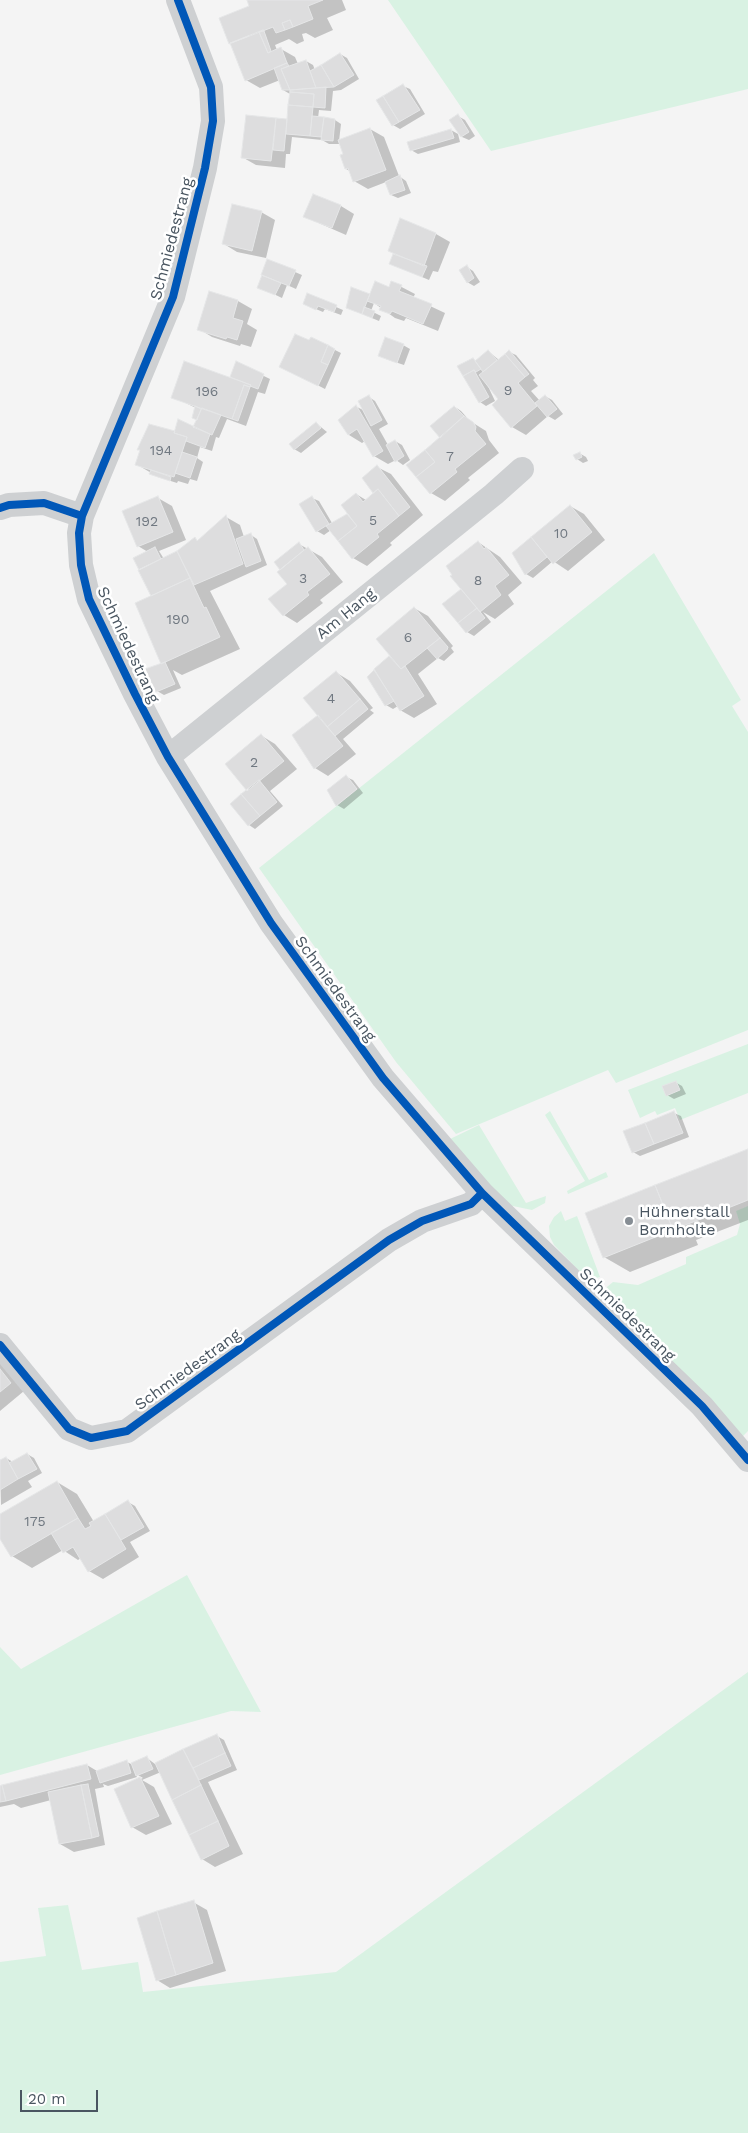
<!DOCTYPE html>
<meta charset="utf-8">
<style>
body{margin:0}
#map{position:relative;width:748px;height:2133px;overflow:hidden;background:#f4f4f4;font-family:"Work Sans",sans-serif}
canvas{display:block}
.scale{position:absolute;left:20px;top:2090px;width:78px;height:22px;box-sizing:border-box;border:2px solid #4a5661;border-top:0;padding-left:6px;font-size:15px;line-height:18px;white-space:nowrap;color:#4a5661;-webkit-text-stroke:4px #fff;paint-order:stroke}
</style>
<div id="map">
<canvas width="748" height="2133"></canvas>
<div class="scale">20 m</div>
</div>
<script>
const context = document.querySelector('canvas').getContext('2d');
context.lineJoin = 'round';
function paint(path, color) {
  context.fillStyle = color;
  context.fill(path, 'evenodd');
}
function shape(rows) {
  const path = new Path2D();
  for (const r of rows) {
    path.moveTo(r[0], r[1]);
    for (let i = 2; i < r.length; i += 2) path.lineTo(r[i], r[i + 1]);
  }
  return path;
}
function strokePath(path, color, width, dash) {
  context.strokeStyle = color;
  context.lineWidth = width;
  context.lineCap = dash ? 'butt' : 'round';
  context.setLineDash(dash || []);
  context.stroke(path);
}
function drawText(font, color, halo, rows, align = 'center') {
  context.font = font + ' "Work Sans",sans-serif';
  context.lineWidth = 5;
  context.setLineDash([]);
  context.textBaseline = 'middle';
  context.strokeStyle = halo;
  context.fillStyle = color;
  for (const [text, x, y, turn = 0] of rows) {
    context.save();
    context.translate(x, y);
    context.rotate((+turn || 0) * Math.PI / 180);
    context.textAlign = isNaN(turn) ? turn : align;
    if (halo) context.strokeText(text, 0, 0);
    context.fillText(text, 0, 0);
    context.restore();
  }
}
const green = shape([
 [388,0,748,0,748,89,491,151],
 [654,553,741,700,732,706,748,732,748,1030,616,1083,608,1070,456,1134,396,1062,259,868],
 [748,1044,748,1093,680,1120,675,1108,657,1115,655,1111,640,1118,628,1090],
 [550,1111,589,1180,606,1172,608,1177,568,1194,567,1191,585,1181,545,1115],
 [479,1125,526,1203,546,1196,545,1203,532,1210,508,1205,448,1140],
 [748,1206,748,1431,742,1437,706,1395,602,1291,613,1282,638,1285,686,1264,686,1257,737,1235,740,1224,736,1211],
 [561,1211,565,1221,577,1216,600,1277,588,1280,554,1245,550,1237,549,1226,554,1217],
 [187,1575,261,1712,231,1711,0,1775,0,1647,21,1669],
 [748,1672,748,2133,0,2133,0,1962,46,1956,38,1908,68,1905,82,1970,138,1962,143,1992,336,1972]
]);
const shadow = shape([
 [248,0,342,0,346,10,327,18,333,30,315,38,306,33,302,34,304,41,297,44,289,39,275,45,277,50,281,49,295,57,298,64,306,61,313,65,315,70,340,54,347,58,359,79,341,90,333,91,331,111,319,110,318,118,335,120,341,124,339,141,370,129,384,137,399,176,406,181,411,193,398,198,391,195,386,182,368,189,354,181,350,171,346,169,342,155,345,155,341,144,329,144,322,140,292,137,290,154,286,154,285,168,256,165,242,157,247,116,288,121,290,94,283,90,280,80,260,88,246,80,251,6],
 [403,86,410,89,425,114,400,129,393,125],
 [458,116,465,120,475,136,469,140,462,137,451,120],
 [451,130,458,134,460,142,418,154,411,150],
 [313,195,341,206,354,214,346,235,305,217],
 [261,212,275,220,266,258,237,252,224,244],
 [401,220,436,234,450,242,438,272,433,271,429,280,391,264],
 [467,267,473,271,480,282,474,286,467,282],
 [295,272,302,275,296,289,287,285,282,298,259,287],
 [392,282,415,294,413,298,445,313,438,331,406,318,404,321,395,318,374,303,371,311,381,316,379,321,355,311,370,296,389,288],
 [210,293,238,301,252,309,247,324,257,330,251,347,241,344,240,346,212,337,199,329],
 [308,295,343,310,341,315,325,309,323,312,311,307],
 [403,345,410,349,404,365,386,359],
 [335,350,341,353,325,389,288,370],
 [488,351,499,360,509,352,516,355,535,378,533,380,538,386,531,391,540,401,545,396,552,400,563,414,555,420,548,416,526,435,512,427,500,399,486,382,495,401,486,406,480,402,459,366,473,359,476,361],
 [237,363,270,379,265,394,258,392,246,426,227,419,219,438,216,437,212,451,200,447,197,458,203,462,197,481,190,479,188,484,178,481,177,483,158,477,136,464,141,450,138,449,142,439,194,428,198,420,196,408,173,397,231,379],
 [369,397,375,401,388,424,379,429,388,445,395,441,402,445,410,460,403,465,396,460,388,464,374,456,365,441,362,443,349,435,357,407,365,411],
 [455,407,461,411,470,421,486,431,489,440,499,453,468,478,470,480,445,501,431,493,408,466,441,438],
 [316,423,327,432,301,453,294,449],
 [579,453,586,457,588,461,583,463,577,459],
 [377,467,391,474,423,515,390,543,392,545,367,566,353,558,331,530,324,535,317,531,312,498,319,501,332,523,347,516,353,519,356,494,366,500,375,493,363,478],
 [158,498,172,506,186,540,159,551,164,559,178,553,195,539,198,541,226,517,240,525,244,537,251,535,257,539,267,565,210,591,240,649,182,675,173,670,181,688,164,695,157,691,162,664,148,552,138,546],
 [570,506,584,514,605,540,568,571,553,561,533,578,526,574,513,554],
 [478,542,500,557,522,583,508,595,514,604,495,619,483,612,491,622,474,636,467,632,444,604,461,591],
 [299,544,322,557,343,582,320,600,323,603,297,623,284,615],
 [414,608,428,616,453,646,451,648,454,652,444,661,438,658,418,674,437,704,414,718,400,710,398,706,393,709,386,705,369,677,375,672,379,674,375,669,391,656],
 [337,673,350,681,373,708,370,710,374,713,343,739,356,754,328,776,315,768,319,715],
 [262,736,275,744,297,769,270,791,283,806,255,829,249,825,248,791],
 [346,777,353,780,363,793,344,809,337,805],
 [675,1082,682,1086,686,1094,674,1099,667,1095],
 [674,1113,681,1116,689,1137,640,1156,633,1152],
 [748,1150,748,1220,696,1240,698,1245,630,1272,604,1257],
 [0,1362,24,1391,0,1411],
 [27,1454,34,1458,42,1473,28,1481,32,1487,1,1505,0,1462,6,1458,13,1462],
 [57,1482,77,1494,94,1522,105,1515,109,1517,128,1502,135,1506,150,1531,130,1542,139,1557,103,1579,89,1571,81,1558,78,1560,63,1550,32,1568,12,1556,0,1536,0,1515],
 [217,1736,224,1740,237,1770,208,1782,243,1854,215,1867,202,1859,161,1772,142,1780,154,1787,172,1824,146,1835,132,1827,115,1790,143,1778,136,1774,137,1777,108,1786,103,1784,104,1787,95,1789,105,1845,74,1852,60,1844,51,1800,21,1808,14,1804,0,1807,0,1787,87,1765,97,1771,127,1762,131,1764,147,1758,155,1764],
 [193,1902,207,1910,226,1971,170,1988,157,1980]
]);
const building = shape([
 [247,0,323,0,308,6,313,19,293,27,290,20,282,23,285,30,276,33,273,27,229,44,219,18,249,6,247,0],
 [290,20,293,27,285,30,282,23,290,20],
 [263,30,259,32,268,53,281,47,287,63,245,81,230,43,263,30],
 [264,31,271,51,268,53,259,32,264,31],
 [340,53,354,75,334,87,321,65,340,53],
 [306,60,316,88,290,90,281,69,306,60],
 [287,63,289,66,281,69,290,90,282,90,274,68,287,63],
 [321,65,334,87,316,88,310,71,321,65],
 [403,84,420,110,399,122,383,96,403,84],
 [326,87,325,108,313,107,314,94,290,92,290,90,326,87],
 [290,92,314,94,313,107,288,105,290,92],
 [383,96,399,122,392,126,376,100,383,96],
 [288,105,313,107,310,136,286,134,288,105],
 [458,114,469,132,461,137,449,120,458,114],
 [246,115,276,118,271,161,241,158,246,115],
 [312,116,324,117,321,137,310,136,312,116],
 [324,117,335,119,333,141,321,140,324,117],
 [276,118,287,119,284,151,273,150,276,118],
 [370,128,386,170,353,182,348,168,345,169,340,155,343,154,338,140,370,128],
 [451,129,454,138,410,151,407,142,451,129],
 [400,175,405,190,390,195,385,182,400,175],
 [313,194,341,205,332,228,303,217,313,194],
 [232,204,262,211,252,251,222,244,232,204],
 [400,218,436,233,424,266,388,251,400,218],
 [393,254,427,266,422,277,389,264,393,254],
 [267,259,296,270,289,286,261,275,267,259],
 [467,265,474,278,467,283,459,270,467,265],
 [262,275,281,283,275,295,257,288,262,275],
 [375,281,389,287,391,281,402,285,399,291,432,304,423,324,392,311,390,314,379,310,381,306,367,301,375,281],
 [351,287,370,294,362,314,346,308,351,287],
 [209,291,238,300,233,318,243,321,237,340,227,337,226,339,197,330,209,291],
 [307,293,337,305,334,312,318,306,316,310,303,304,307,293],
 [364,307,375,311,372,318,362,314,364,307],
 [295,334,309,340,311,337,328,345,321,362,328,365,318,386,279,367,295,334],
 [385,337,404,344,397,363,378,356,385,337],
 [328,345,335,349,328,365,321,362,328,345],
 [488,350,497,360,483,372,475,361,488,350],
 [509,350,529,374,525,377,505,354,509,350],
 [505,354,525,377,518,383,537,406,511,428,492,405,498,399,479,375,505,354],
 [473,358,481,369,476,372,474,370,463,376,457,366,473,358],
 [184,361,251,385,250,387,244,385,232,419,171,398,184,361],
 [236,361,264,374,258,389,250,386,251,385,230,377,236,361],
 [474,370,489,397,479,403,463,376,474,370],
 [244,385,250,387,238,421,232,419,244,385],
 [369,395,382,420,371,426,358,401,369,395],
 [545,395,557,409,547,417,535,403,545,395],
 [356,405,383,451,373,457,357,429,348,435,338,420,356,405],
 [195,406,201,409,197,420,192,418,195,406],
 [454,406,464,416,440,438,430,426,454,406],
 [202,408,221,415,212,435,193,427,202,408],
 [464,416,473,422,476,427,475,431,486,444,455,469,457,472,430,494,416,477,435,462,425,450,464,416],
 [178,419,210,434,205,448,186,441,187,437,174,433,178,419],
 [316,422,321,428,294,450,289,444,316,422],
 [149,424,175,431,174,433,187,437,174,477,135,465,140,450,137,450,149,424],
 [395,440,404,456,395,462,386,445,395,440],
 [425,450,435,462,416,477,406,465,425,450],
 [182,452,197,457,190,478,175,473,182,452],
 [580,452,582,457,576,460,573,455,580,452],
 [377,465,410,507,399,516,378,489,373,493,362,478,377,465],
 [151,470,171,477,170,481,149,474,151,470],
 [378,489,399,516,377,534,379,537,352,559,338,541,357,526,341,505,356,493,363,502,378,489],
 [158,496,173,532,137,547,122,511,158,496],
 [312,496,329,524,316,532,299,504,312,496],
 [570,505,592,532,553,564,531,537,570,505],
 [347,514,357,526,338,541,326,526,347,514],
 [226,515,243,564,194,585,177,551,195,537,197,541,226,515],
 [251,533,261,561,246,567,236,539,251,533],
 [531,537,547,557,525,575,512,553,531,537],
 [478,541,484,549,486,547,509,575,495,586,501,595,480,612,450,576,452,575,446,566,478,541],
 [299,542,304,550,280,570,274,562,299,542],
 [155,547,161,559,139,570,133,558,155,547],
 [308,547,330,574,307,592,309,595,283,616,268,599,287,584,277,572,308,547],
 [177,551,190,578,151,596,138,570,177,551],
 [190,578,204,608,206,607,220,637,161,664,135,603,190,578],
 [461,589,477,608,458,623,442,604,461,589],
 [414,607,440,638,401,669,376,639,414,607],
 [477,608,485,618,466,633,458,623,477,608],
 [440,638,448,647,447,650,437,659,427,648,440,638],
 [389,656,401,669,405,666,424,696,400,711,374,669,389,656],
 [165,662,175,684,156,692,145,669,165,662],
 [374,670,394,701,385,706,367,677,374,670],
 [336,671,360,699,327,727,303,698,336,671],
 [360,699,368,709,335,736,327,727,360,699],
 [318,715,343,746,314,769,292,735,318,715],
 [261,734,284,761,247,791,225,764,261,734],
 [346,775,357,789,336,806,327,790,346,775],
 [259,780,277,802,260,816,241,794,259,780],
 [241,794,260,816,248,826,230,804,241,794],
 [676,1081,680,1090,666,1096,662,1086,676,1081],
 [674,1111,683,1133,654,1144,645,1123,674,1111],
 [645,1123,654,1144,632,1153,623,1131,645,1123],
 [748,1149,748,1200,673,1230,655,1185,748,1149],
 [655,1185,673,1230,603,1258,585,1213,655,1185],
 [0,1369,11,1383,0,1392,0,1369],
 [27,1453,37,1469,18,1479,9,1463,27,1453],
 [6,1457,18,1479,0,1490,0,1460,6,1457],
 [57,1481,78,1518,11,1557,0,1539,0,1514,57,1481],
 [128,1500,144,1527,121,1540,105,1514,128,1500],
 [105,1514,126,1549,88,1572,73,1547,63,1553,51,1533,78,1518,85,1529,91,1526,89,1523,105,1514],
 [217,1734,225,1753,193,1768,183,1749,217,1734],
 [183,1749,201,1785,172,1800,155,1763,183,1749],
 [225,1753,231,1766,199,1780,193,1768,225,1753],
 [147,1756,153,1769,136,1776,131,1763,147,1756],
 [127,1760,131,1773,100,1783,96,1771,127,1760],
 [87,1764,91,1779,6,1801,2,1785,87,1764],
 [140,1777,159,1816,131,1828,114,1789,140,1777],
 [88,1784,99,1836,92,1838,81,1785,88,1784],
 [2,1785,6,1801,0,1802,0,1786,2,1785],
 [81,1785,92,1838,59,1844,48,1792,81,1785],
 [201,1785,218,1821,189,1835,172,1800,201,1785],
 [218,1821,229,1846,201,1860,189,1835,218,1821],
 [194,1900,213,1963,176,1975,157,1911,194,1900],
 [157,1911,176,1975,156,1981,137,1918,157,1911]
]);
const minor = shape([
 [178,0,211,87,213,121,205,168,173,297,82,516,79,533,81,565,89,599,135,694,168,757,271,923,383,1078,482,1193,702,1406,748,1460],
 [0,508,9,505,44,503,82,516],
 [168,757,494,494,522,469],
 [0,1345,69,1429,91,1438,127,1431,389,1240,422,1221,471,1204,482,1193]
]);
const cycleway = shape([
 [178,0,211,87,213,121,205,168,173,297,82,516,79,533,81,565,89,599,135,694,168,757,271,923,383,1078,482,1193,702,1406,748,1460],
 [0,508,9,505,44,503,82,516],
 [0,1345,69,1429,91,1438,127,1431,389,1240,422,1221,471,1204,482,1193]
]);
const markers = [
 [629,1221,5,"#868d94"]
];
const numberNames = [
 ["9",508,391],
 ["196",207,392],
 ["194",161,451],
 ["7",450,457],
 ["5",373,521],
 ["192",147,522],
 ["10",561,534],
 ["3",303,579],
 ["8",478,581],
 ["190",178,620],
 ["6",408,638],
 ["4",331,699],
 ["2",254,763],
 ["175",35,1522]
];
const streetNames = [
 ["Schmiedestrang",172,239,-75],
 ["Am Hang",346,614,-39],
 ["Schmiedestrang",128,645,65],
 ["Schmiedestrang",335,989,54],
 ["Schmiedestrang",627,1315,44],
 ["Schmiedestrang",188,1370,-36]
];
const poiNames = [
 ["Hühnerstall",639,1212],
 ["Bornholte",639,1230]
];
paint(green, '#d9f2e3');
paint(shadow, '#0003');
paint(building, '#ddddde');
strokePath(building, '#e5e6e7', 1);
strokePath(minor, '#ced0d2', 24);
strokePath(cycleway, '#0057b8', 8);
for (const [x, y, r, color] of markers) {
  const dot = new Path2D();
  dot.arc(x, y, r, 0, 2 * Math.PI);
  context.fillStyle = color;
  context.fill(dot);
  strokePath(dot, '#fff', 2);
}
drawText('14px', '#707881', null, numberNames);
drawText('16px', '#4a5661', '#fff', streetNames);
drawText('16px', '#4a5661', '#fff', poiNames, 'left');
</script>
